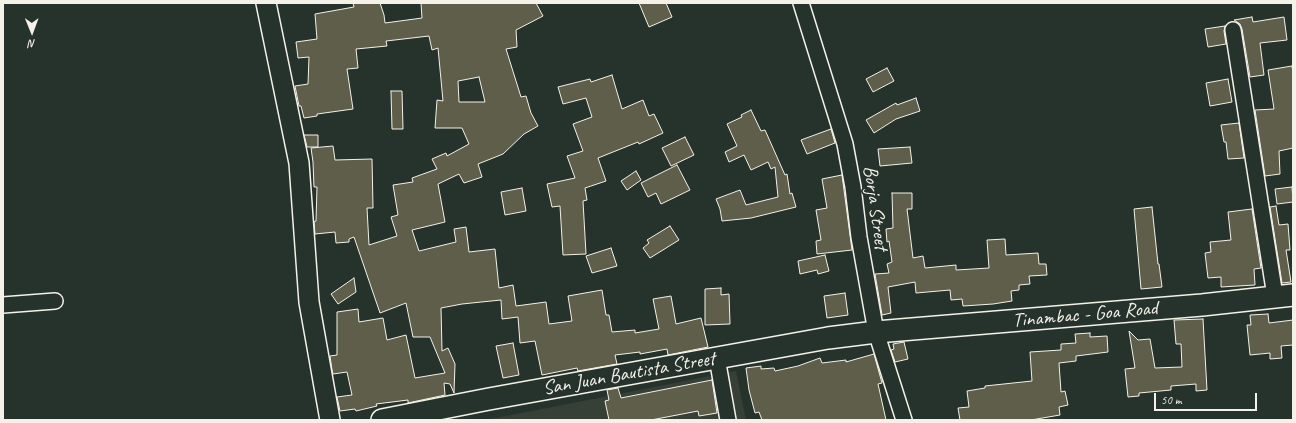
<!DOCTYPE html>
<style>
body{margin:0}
#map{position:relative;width:1296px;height:423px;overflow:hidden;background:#26332d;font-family:Caveat,sans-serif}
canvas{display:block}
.frame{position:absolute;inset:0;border:4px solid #f4f1e8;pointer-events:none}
.north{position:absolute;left:12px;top:12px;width:40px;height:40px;-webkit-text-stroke:3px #26332d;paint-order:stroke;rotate:179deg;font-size:11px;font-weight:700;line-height:16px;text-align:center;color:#f4f1e8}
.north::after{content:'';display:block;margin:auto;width:14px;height:18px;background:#f4f1e8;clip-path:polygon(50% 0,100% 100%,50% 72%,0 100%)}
.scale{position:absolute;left:1154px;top:393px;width:103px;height:18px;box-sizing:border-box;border:2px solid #f4f1e8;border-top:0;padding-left:5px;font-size:12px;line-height:14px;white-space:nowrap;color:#f4f1e8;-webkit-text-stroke:3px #26332d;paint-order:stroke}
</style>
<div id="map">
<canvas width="1296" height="423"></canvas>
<div class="frame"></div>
<div class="north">N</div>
<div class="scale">50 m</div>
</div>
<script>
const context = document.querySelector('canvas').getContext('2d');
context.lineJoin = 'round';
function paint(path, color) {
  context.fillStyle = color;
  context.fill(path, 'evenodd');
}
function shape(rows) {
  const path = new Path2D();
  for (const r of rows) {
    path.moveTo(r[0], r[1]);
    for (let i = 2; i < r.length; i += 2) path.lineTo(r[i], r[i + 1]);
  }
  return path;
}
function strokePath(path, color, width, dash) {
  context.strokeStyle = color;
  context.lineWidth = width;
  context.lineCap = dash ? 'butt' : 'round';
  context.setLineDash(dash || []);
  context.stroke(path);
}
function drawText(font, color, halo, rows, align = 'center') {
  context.font = font + ' Caveat,sans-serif';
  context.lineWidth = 3.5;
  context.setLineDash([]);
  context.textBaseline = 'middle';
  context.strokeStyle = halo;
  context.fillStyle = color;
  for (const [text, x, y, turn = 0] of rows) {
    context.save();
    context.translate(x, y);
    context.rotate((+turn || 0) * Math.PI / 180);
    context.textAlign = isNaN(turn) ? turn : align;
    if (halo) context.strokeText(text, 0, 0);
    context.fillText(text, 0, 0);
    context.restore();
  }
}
const built = shape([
 [736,371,746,420,486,420]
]);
const building = shape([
 [353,3,380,3,384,15,385,23,422,18,421,3,536,3,543,16,516,30,517,47,506,49,521,97,526,96,531,113,538,126,524,134,503,154,478,164,482,177,464,183,459,174,438,184,445,222,412,230,419,251,456,242,454,229,466,227,469,252,495,249,499,288,513,285,516,306,546,302,549,324,572,321,568,296,602,290,606,315,609,315,612,332,635,330,635,333,659,329,653,299,671,296,676,324,701,318,708,347,668,355,667,349,640,354,640,352,615,355,617,364,578,371,577,368,542,375,535,341,520,343,518,317,502,319,501,300,462,304,441,308,442,351,448,348,455,364,454,393,450,384,444,383,445,395,408,403,408,400,376,404,377,406,356,411,355,409,340,411,337,397,352,395,347,372,333,374,332,370,330,356,337,355,337,312,358,309,359,322,383,318,387,340,406,335,415,378,445,373,430,337,413,337,406,303,380,313,354,237,349,239,349,242,336,243,335,232,315,234,314,222,316,221,317,187,314,187,313,162,311,148,333,146,335,160,372,159,373,208,367,208,369,245,397,236,391,217,398,215,393,185,413,182,412,178,437,169,432,159,446,153,447,156,469,144,462,128,435,128,437,100,443,101,438,48,432,50,429,36,386,41,387,46,356,49,358,68,347,69,353,109,317,114,317,116,304,118,301,106,299,106,295,86,308,84,309,57,298,58,296,42,317,39,315,14,354,7,353,3],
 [479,77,485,102,459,102,458,81,479,77],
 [639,3,666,3,672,17,649,27,639,3],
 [1252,17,1253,22,1284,17,1287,40,1260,43,1264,75,1250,77,1242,29,1240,24,1234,20,1252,17],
 [1225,26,1224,31,1226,44,1208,47,1205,29,1225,26],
 [1292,66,1293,73,1293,148,1279,151,1280,174,1265,176,1255,110,1274,109,1268,70,1292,66],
 [887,68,894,81,873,92,866,79,887,68],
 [612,75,622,109,643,100,649,116,654,114,663,133,639,144,638,142,598,158,606,181,585,188,587,200,583,201,586,254,563,255,560,206,552,207,547,184,575,178,567,156,583,151,573,124,592,117,586,98,563,104,558,87,590,79,591,82,612,75],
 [1228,79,1232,102,1210,106,1206,83,1228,79],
 [391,91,402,91,403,129,392,129,391,91],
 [916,98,920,111,896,119,874,133,866,120,896,103,897,105,916,98],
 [751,110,761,131,765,130,785,175,787,174,790,194,792,193,796,207,751,218,722,221,720,209,716,199,740,190,746,205,778,197,775,167,771,169,768,162,751,170,744,155,729,162,725,152,737,146,727,124,742,117,741,115,751,110],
 [1239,123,1244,158,1228,159,1226,142,1224,142,1221,125,1239,123],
 [831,129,835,143,807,154,801,140,831,129],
 [304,135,318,135,318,147,307,147,304,135],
 [685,137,694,155,671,166,662,148,685,137],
 [910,147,912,163,880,166,878,149,910,147],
 [677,165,690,190,661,204,656,193,648,197,641,183,677,165],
 [636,171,641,180,627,190,621,181,636,171],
 [842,175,852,250,817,254,816,241,821,240,816,210,827,208,822,179,842,175],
 [1292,187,1293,202,1277,204,1275,189,1292,187],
 [522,188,526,211,505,215,501,192,522,188],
 [892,193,912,193,912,209,907,209,913,258,923,256,925,268,956,265,956,270,989,268,987,240,1005,239,1006,255,1038,253,1039,264,1046,264,1047,275,1029,276,1030,284,1019,285,1019,290,1011,291,1012,301,993,304,963,306,962,299,951,300,950,290,916,293,915,282,888,287,891,313,882,315,875,274,889,273,887,264,892,262,889,241,887,242,886,229,893,228,892,193],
 [1276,206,1279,225,1288,224,1290,250,1286,250,1291,282,1282,283,1270,207,1276,206],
 [1152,207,1158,264,1159,264,1162,287,1141,289,1134,209,1152,207],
 [1252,209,1261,268,1254,269,1255,285,1221,287,1221,277,1208,278,1205,253,1211,252,1210,242,1231,240,1228,212,1252,209],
 [670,226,679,240,650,258,643,248,649,243,647,240,670,226],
 [611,248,617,266,592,273,586,256,611,248],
 [825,255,829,271,818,274,817,270,800,274,798,261,825,255],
 [354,278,356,292,338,304,331,294,354,278],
 [721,288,721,295,729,294,730,324,705,325,705,289,721,288],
 [845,293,848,315,827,318,824,296,845,293],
 [1268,314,1269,323,1293,320,1293,345,1281,346,1282,358,1270,359,1270,353,1250,355,1247,325,1251,325,1250,315,1268,314],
 [1203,319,1207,390,1196,391,1196,384,1171,386,1171,390,1139,393,1139,396,1128,397,1125,369,1135,368,1129,331,1138,340,1150,339,1155,368,1182,367,1181,344,1176,344,1174,320,1203,319],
 [1090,333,1090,337,1107,336,1108,352,1076,356,1076,361,1059,363,1061,392,1065,391,1068,405,1059,407,1060,415,1031,420,960,420,958,408,969,407,967,391,985,388,985,386,1032,381,1030,352,1061,350,1061,344,1076,343,1075,334,1090,333],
 [904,342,908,359,895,362,891,350,894,349,893,344,904,342],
 [513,343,519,375,503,378,496,346,513,343],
 [874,354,882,383,878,384,886,420,762,420,759,412,755,413,749,390,746,368,761,366,761,369,774,368,775,371,798,366,820,358,822,363,846,360,846,362,874,354],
 [712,380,717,413,699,416,698,411,651,420,609,420,605,401,609,400,607,390,618,388,621,398,712,380]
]);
const minor = shape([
 [801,3,845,144,853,187,859,237,876,332,904,420],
 [1233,30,1275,296],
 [3,305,55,301],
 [717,358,728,420]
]);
const tertiary = shape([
 [266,3,299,163,309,302,330,420]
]);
const secondary = shape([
 [382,420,489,399,828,338,876,332,1202,305,1293,295]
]);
const streetNames = [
 ["Borja Street",875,208,82],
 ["Tinambac - Goa Road",1085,315,-5],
 ["San Juan Bautista Street",629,374,-10]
];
paint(built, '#374036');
paint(building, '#5f5e4a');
strokePath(building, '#f4f1e8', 1);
strokePath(minor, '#f4f1e8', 18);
strokePath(tertiary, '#f4f1e8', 22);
strokePath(secondary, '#f4f1e8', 24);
strokePath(minor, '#26332d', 15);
strokePath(tertiary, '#26332d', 19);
strokePath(secondary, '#26332d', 21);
drawText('20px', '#f4f1e8', '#26332d', streetNames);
</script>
